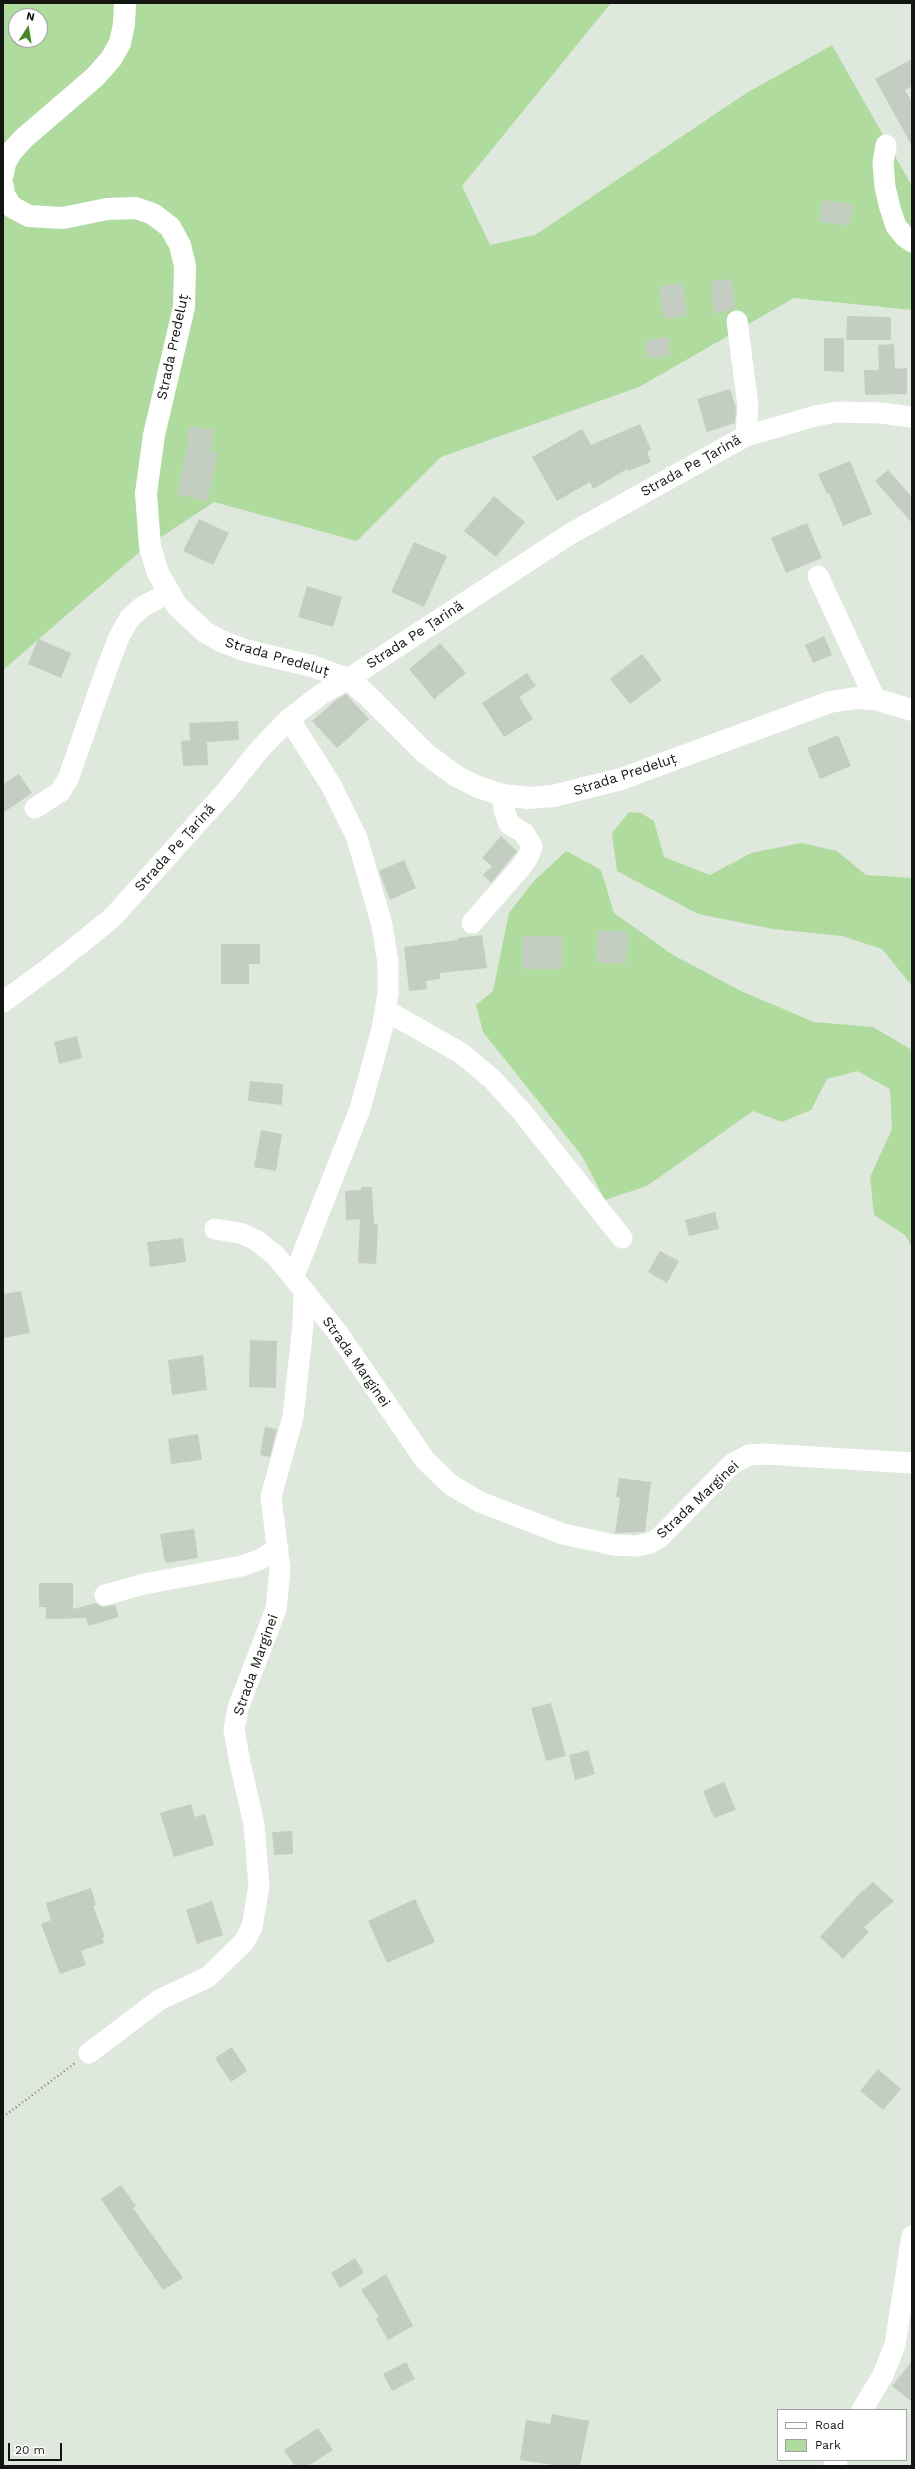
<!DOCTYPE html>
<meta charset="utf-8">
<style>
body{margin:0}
#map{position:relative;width:915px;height:2469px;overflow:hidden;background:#dfe8dc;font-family:"Work Sans",sans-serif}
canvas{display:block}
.frame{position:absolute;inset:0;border:4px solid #121511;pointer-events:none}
.legend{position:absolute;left:777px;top:2409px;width:130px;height:52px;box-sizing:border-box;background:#fff;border:1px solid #a0a1a0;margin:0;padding:5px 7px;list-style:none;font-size:12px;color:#121511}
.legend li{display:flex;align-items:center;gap:8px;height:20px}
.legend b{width:20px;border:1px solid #a0a1a0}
.north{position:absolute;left:8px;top:8px;width:40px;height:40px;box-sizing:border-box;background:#fff;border:1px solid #a0a1a0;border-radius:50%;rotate:12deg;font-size:11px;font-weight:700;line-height:16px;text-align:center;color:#121511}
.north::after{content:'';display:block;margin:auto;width:14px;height:18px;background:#488729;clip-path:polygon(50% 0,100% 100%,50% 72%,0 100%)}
.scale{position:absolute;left:8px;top:2443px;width:54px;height:18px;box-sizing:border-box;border:2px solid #121511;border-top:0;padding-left:5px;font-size:12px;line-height:14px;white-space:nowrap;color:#121511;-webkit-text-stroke:3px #fff;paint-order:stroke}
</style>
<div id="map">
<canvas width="915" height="2469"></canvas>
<div class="frame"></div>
<ul class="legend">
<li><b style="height:5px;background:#fff"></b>Road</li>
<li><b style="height:11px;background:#afdb9e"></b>Park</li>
</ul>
<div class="north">N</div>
<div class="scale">20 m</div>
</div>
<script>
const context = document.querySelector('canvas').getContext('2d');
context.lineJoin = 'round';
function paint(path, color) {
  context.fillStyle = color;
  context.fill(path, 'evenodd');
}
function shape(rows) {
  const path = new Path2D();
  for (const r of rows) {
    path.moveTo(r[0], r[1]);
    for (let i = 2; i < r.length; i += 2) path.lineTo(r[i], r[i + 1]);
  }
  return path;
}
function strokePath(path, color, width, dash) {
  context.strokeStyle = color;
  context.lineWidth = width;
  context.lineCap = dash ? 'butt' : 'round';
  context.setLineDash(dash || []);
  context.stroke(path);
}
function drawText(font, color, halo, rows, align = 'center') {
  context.font = font + ' "Work Sans",sans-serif';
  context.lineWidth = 4;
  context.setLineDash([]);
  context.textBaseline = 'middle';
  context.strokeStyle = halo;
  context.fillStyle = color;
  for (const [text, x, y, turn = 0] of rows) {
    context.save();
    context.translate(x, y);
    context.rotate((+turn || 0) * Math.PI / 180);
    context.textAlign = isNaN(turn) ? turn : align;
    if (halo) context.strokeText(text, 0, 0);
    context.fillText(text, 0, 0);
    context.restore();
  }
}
const green = shape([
 [3,3,611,3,462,186,490,245,535,235,745,94,832,45,912,186,912,310,794,298,639,387,441,457,357,541,214,502,143,549,3,670],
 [16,16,40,16,40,40,16,40],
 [629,812,641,813,654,821,664,857,710,875,751,853,801,843,837,851,866,875,912,878,912,986,882,949,842,936,773,929,698,914,617,871,612,833],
 [566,851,601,870,614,913,673,955,743,992,814,1022,873,1027,912,1050,912,1247,905,1235,874,1215,870,1177,892,1129,890,1089,857,1071,827,1079,811,1110,782,1122,753,1111,647,1186,605,1200,582,1156,483,1032,476,1005,493,991,509,913,533,882]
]);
const building = shape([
 [912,59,912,86,905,90,912,102,912,146,875,79],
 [823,200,853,204,849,226,819,221],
 [732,279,735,309,714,314,711,281],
 [683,283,687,316,664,319,659,286],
 [847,316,891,317,891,340,846,340],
 [668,337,670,356,647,358,645,340],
 [824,338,844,338,844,372,824,371],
 [894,344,895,369,907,368,907,394,865,395,864,370,879,370,878,345],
 [730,389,736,408,735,423,707,432,697,399],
 [640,424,651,450,647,452,651,462,628,471,627,469,593,489,590,482,557,501,532,457,582,429,591,445],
 [189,426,214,430,210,452,218,454,207,501,177,494,189,440,187,439],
 [850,461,872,514,843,526,829,493,827,494,818,474],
 [888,470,912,497,912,523,875,481],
 [494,496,525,522,496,557,464,531],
 [199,519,229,533,213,565,183,551],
 [807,523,822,558,786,573,771,538],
 [414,542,447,556,424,607,391,592],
 [307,586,342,597,333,627,298,617],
 [824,636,832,655,813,663,805,645],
 [38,639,71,653,61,678,28,664],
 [440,643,466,673,434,699,409,669],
 [642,654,662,680,630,704,610,679],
 [527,673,536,686,519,697,533,719,504,737,482,703],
 [346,694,369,719,337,748,312,721,336,700],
 [238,721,239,740,207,742,208,765,183,766,181,741,190,740,189,723],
 [838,735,851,766,820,779,807,748],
 [19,774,32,793,3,813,3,784],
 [501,836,517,851,491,883,483,875,492,866,482,858],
 [404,860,416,888,390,900,379,871],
 [598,930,628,932,626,964,596,962],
 [482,935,487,968,440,973,440,979,426,981,427,989,409,991,404,947,458,940,458,938],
 [523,936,562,936,562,969,522,969],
 [221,944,260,944,260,964,249,964,249,984,221,984],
 [77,1036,82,1058,59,1064,54,1042],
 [250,1081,283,1084,282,1105,248,1101],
 [261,1130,282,1134,276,1171,254,1167],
 [362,1187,372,1187,374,1224,378,1224,376,1264,358,1263,360,1219,346,1220,345,1191,361,1190],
 [715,1212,719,1229,689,1236,685,1220],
 [183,1238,186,1262,150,1267,147,1242],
 [660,1251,679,1261,667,1283,648,1272],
 [21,1291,30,1333,3,1338,3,1294],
 [250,1340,277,1341,276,1388,249,1387],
 [203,1355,207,1390,172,1395,168,1360],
 [265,1427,277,1429,270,1457,260,1455],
 [198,1434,202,1460,171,1464,168,1439],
 [619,1478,651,1482,645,1532,615,1533,620,1498,616,1497],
 [194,1529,198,1558,165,1563,160,1534],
 [39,1583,73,1583,73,1609,96,1603,102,1607,115,1605,119,1617,88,1626,86,1618,46,1619,46,1607,39,1607],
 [551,1703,566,1756,546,1761,531,1708],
 [588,1750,595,1774,575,1780,569,1755],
 [724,1782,736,1810,714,1818,703,1791],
 [191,1804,195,1817,205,1814,214,1845,174,1857,160,1813],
 [292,1831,293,1854,274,1855,272,1832],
 [873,1882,894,1901,864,1927,869,1932,843,1959,820,1937,858,1895],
 [91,1888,96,1905,93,1906,105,1937,102,1938,104,1943,81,1951,86,1965,60,1974,41,1924,51,1920,46,1903],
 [415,1899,435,1942,387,1963,368,1921],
 [212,1901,223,1935,197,1944,186,1910],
 [232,2047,247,2071,231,2082,215,2058],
 [878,2069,901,2089,883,2110,860,2091],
 [121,2185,136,2206,133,2208,183,2278,163,2290,101,2199],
 [355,2258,364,2273,340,2288,331,2273],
 [386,2274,413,2326,388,2340,376,2319,379,2317,361,2290],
 [912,2361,912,2402,892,2386],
 [406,2362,415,2379,392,2391,383,2374],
 [552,2414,589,2421,580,2466,560,2466,520,2460,526,2420,550,2424],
 [318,2428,333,2450,308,2466,295,2466,284,2450]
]);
const path = shape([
 [3,2117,75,2063]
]);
const minor = shape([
 [886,145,883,163,885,187,890,208,896,226,905,237,912,242],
 [737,321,748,406,746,436],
 [818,576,875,699],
 [289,719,331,785,357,838,382,925,388,963,388,994,382,1029,360,1109,294,1276],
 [35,808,60,792,68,779,106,671,119,637,129,619,142,607,168,593],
 [472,923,521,867,528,857,532,846,524,833,509,824,504,810,503,795],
 [3,1002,52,966,112,918,228,789,259,750,289,719,320,695,348,679,570,534,746,436,815,416,837,412,881,413,912,417],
 [385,1010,461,1053,492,1079,523,1113,622,1238],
 [215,1229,240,1233,256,1240,276,1256,337,1332,425,1460,451,1485,480,1502,563,1534,614,1545,637,1546,650,1543,659,1538,732,1464,749,1455,765,1454,912,1463],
 [105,1595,144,1584,242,1566,261,1559,278,1549],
 [89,2053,159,2000,208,1977,244,1942,252,1927,259,1886,254,1824,240,1763,234,1729,238,1708,276,1609,280,1570,271,1497,293,1417,303,1325,304,1291],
 [862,2410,883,2375,895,2345,912,2236],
 [834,2466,837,2460]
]);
const major = shape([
 [3,174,5,163,12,151,24,138,95,77,111,59,120,43,124,24,125,3],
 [3,187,4,195,12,207,29,216,63,218,107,209,136,208,153,214,170,227,180,245,185,266,184,307,154,435,146,493,150,547,158,573,177,606,205,632,221,641,244,650,312,666,348,679,366,694,425,753,456,776,478,787,503,795,528,798,553,796,621,779,830,702,856,698,875,699,912,710]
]);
const streetNames = [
 ["Strada Predeluț",173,347,-78],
 ["Strada Pe Țarină",691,466,-29],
 ["Strada Pe Țarină",415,635,-33],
 ["Strada Predeluț",277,657,16],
 ["Strada Predeluț",625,775,-18],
 ["Strada Pe Țarină",175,848,-48],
 ["Strada Marginei",356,1362,55],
 ["Strada Marginei",698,1500,-43],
 ["Strada Marginei",256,1665,-70]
];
paint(green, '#afdb9e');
paint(building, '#c4cdc1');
strokePath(path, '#7e847b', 2.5, [1, 3]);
strokePath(minor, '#fff', 21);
strokePath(major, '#fff', 22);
drawText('14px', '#121511', '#fff', streetNames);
</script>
